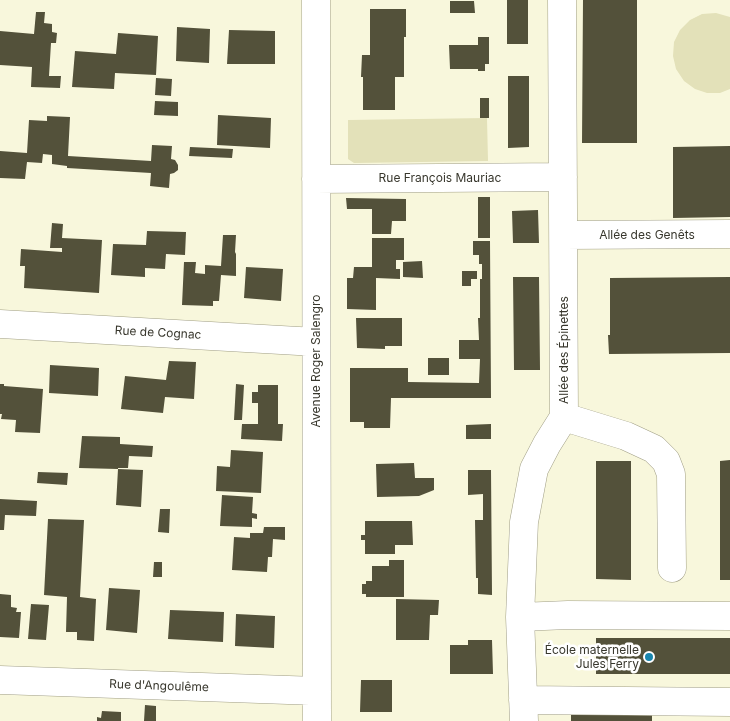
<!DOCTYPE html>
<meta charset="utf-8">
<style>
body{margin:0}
canvas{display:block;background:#f8f7dc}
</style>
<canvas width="730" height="721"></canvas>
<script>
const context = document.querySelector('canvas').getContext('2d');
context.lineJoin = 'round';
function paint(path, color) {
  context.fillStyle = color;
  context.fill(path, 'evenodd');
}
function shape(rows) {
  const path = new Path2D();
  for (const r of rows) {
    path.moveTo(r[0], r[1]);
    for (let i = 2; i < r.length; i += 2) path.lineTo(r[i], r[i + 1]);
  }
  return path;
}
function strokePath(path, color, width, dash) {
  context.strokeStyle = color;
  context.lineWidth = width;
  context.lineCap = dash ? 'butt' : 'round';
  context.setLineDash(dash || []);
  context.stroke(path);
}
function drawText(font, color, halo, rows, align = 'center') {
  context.font = font + ' Inter,sans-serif';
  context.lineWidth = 5;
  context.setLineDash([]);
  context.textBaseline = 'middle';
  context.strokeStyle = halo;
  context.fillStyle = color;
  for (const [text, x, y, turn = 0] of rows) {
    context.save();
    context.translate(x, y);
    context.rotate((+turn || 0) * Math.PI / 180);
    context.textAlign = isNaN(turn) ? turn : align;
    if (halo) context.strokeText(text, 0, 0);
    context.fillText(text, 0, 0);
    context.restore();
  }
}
const green = shape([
 [716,13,730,17,730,89,720,93,707,93,695,89,684,81,676,69,673,56,674,42,680,30,690,20,702,14],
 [487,118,488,161,354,163,348,159,348,120]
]);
const building = shape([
 [507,0,528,0,528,44,507,44],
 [583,0,637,0,637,143,582,143],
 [450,1,474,1,475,13,450,13],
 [370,9,406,9,406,37,404,37,404,77,395,77,395,110,363,110,363,77,361,77,362,55,370,55],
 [36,12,45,12,44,23,52,24,52,32,57,33,56,43,51,43,49,76,61,76,60,88,31,87,32,67,0,65,0,31,34,34],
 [177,27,210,29,209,63,176,61],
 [229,30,275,31,275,64,227,64],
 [118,33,158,36,156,75,115,73,114,89,72,87,75,51,116,54],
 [478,37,489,37,489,64,485,64,485,71,478,71,478,69,450,69,449,45,478,45],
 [508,76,529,76,529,147,508,148],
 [156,78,172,79,171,96,155,95],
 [480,98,489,98,489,118,480,118],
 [155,101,178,102,178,116,154,115],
 [218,115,271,118,270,148,217,145],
 [47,116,70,117,68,156,151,161,152,145,172,146,171,159,175,160,178,165,178,170,174,173,170,174,169,188,150,186,151,173,67,168,67,166,52,164,52,155,43,154,42,163,27,162,25,179,0,178,0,151,27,153,29,120,47,121],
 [730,146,730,217,673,218,673,147],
 [190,147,233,149,232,158,189,156],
 [478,197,490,197,490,238,478,238],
 [346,198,406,199,406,221,392,221,391,234,372,234,372,209,347,209],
 [538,210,539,243,513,243,512,211],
 [52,223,63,224,62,238,102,240,99,293,24,288,25,266,20,266,21,249,62,252,62,248,50,248],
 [147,231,186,232,185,255,166,254,165,269,145,268,145,277,111,275,113,244,146,245],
 [223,235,236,235,235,252,236,254,236,276,221,275,219,301,213,301,213,306,182,305,184,262,196,262,195,273,205,274,205,265,221,266],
 [372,238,404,238,404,260,396,260,396,269,400,269,400,279,376,278,376,310,347,309,347,278,353,278,354,267,372,267],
 [473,241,490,241,491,398,391,398,390,428,364,428,364,422,350,422,350,368,408,368,408,382,479,383,480,359,459,359,459,340,479,340,478,318,480,318,480,279,482,279,482,264,479,264,479,255,473,255],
 [422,261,423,278,403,277,403,262],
 [246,267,283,269,281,301,244,298],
 [462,271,477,271,477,279,471,279,471,286,462,286],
 [513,277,539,277,540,370,514,370],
 [730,277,730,353,609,354,608,335,610,335,610,278],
 [356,318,402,318,402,346,385,346,385,349,357,348],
 [428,358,449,358,449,375,428,375],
 [169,361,196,362,194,399,165,397,163,413,121,409,125,376,166,380],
 [50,365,99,368,98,396,49,393],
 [0,384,4,384,4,386,43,389,40,433,15,432,16,420,1,419,2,414,0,414],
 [236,384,244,385,242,420,234,420],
 [258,385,278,385,278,424,283,424,282,441,241,439,242,424,258,424,258,403,252,403,252,392,258,392],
 [491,424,491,439,466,439,466,425],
 [82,436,120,437,120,444,153,446,152,457,129,456,128,468,118,468,118,469,79,468],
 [231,450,263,452,261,493,216,491,217,466,230,467],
 [730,460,730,580,720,580,720,461],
 [596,461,631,461,631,580,596,579],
 [414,463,415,478,434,478,434,490,419,496,377,497,376,464],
 [118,469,143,470,141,507,116,505],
 [468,470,491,470,492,595,478,594,478,578,476,578,475,520,483,520,483,494,468,495],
 [38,472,68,473,67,485,37,483],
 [222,495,253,497,252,513,257,514,257,519,252,518,252,527,220,526],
 [0,499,37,501,36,516,5,515,4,530,0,530],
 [160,509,170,509,169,533,158,532],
 [48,519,84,520,80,597,96,599,94,641,77,640,77,632,66,632,67,597,44,595],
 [365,521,412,521,413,545,395,545,395,554,365,554,365,540,361,540,361,535,365,535],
 [264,527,285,527,285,540,273,539,272,557,268,557,267,572,232,570,234,537,250,538,250,533,263,533],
 [389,560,404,560,404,597,366,597,366,594,362,594,362,584,366,584,366,581,372,581,372,566,389,566],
 [154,562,162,562,162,577,153,577],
 [109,588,140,590,137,633,106,630],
 [0,594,11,595,11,607,17,608,16,612,21,612,19,638,0,637],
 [396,599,439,600,438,615,430,615,429,640,396,640],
 [31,604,49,605,46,640,28,639],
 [170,610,224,612,223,642,168,639],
 [236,614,275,616,274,648,235,646],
 [596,638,730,638,730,674,596,674],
 [468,640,492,640,493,674,450,674,450,645,468,645],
 [361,680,392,680,392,712,360,712],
 [145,705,156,706,156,721,144,721],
 [102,711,121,712,121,721,97,721,97,717,101,718],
 [571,712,652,712,652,721,571,721]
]);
const minor = shape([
 [316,0,317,721],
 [316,179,563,177],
 [564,235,730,234],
 [0,324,316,342],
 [564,417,626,436,654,449,666,461,671,474,672,568],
 [520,617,568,615,730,616],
 [0,680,317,691],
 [523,700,730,702],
 [524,721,520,617,524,522,534,469,547,444,564,417,562,0]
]);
const markers = [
 [649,657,5,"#1885ad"]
];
const streetNames = [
 ["Rue François Mauriac",440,178],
 ["Allée des Genêts",647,235],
 ["Rue de Cognac",158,333,3],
 ["Allée des Épinettes",564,350,-90],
 ["Avenue Roger Salengro",316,361,-90],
 ["Rue d'Angoulême",159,686,2]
];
const poiNames = [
 ["École maternelle",639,650],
 ["Jules Ferry",639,664]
];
paint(green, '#e3e1b9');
paint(building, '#53513a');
strokePath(minor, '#a19f86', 29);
strokePath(minor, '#fff', 28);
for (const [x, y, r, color] of markers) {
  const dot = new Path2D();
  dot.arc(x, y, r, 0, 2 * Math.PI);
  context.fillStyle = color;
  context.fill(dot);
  strokePath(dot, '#fff', 2);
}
drawText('12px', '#38372d', '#fff', streetNames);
drawText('12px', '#38372d', '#fff', poiNames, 'right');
</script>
